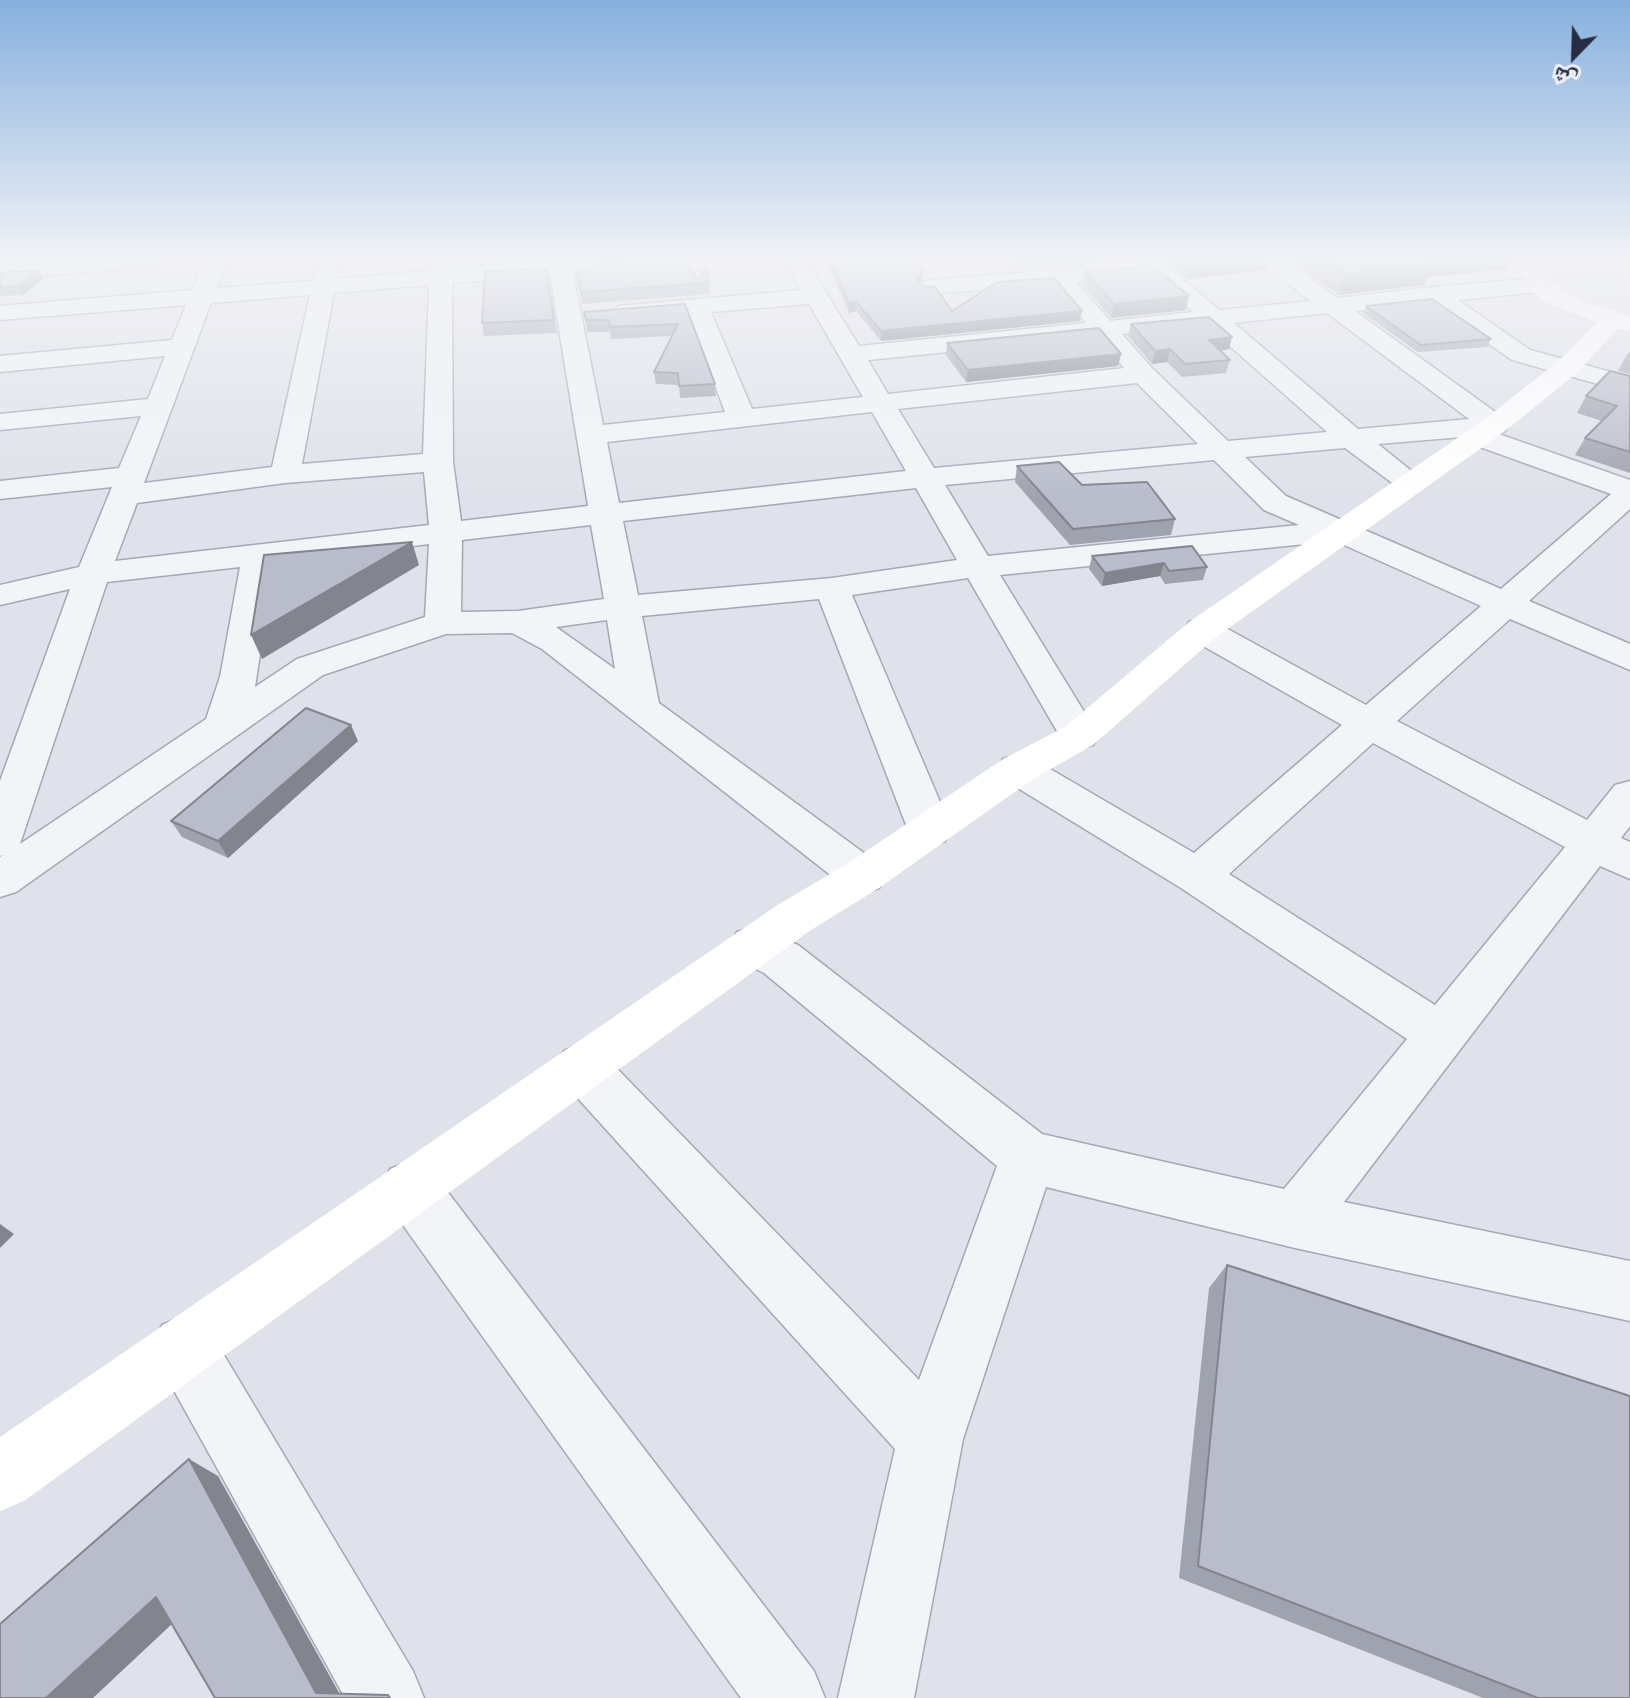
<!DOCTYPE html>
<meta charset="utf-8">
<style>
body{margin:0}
#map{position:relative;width:1630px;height:1698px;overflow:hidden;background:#dfe2ea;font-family:Lato,"Noto Naskh Arabic",sans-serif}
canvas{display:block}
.north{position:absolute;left:1534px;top:16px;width:80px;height:80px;-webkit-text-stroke:6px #eff1f7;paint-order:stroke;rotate:203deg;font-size:22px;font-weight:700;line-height:32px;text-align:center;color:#262d43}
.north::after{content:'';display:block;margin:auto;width:28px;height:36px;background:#262d43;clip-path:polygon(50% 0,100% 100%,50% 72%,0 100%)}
</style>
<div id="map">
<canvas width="1630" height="1698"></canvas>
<div class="north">ش</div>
</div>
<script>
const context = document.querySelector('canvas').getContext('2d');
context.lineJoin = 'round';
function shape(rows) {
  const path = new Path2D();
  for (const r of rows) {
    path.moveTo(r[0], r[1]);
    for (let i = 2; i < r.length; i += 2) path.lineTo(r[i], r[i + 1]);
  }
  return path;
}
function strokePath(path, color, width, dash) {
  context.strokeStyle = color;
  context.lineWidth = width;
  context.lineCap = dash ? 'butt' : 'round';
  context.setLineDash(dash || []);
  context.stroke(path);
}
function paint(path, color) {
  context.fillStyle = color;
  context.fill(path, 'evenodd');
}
const street = shape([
 [69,260,162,260,151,267,0,279,0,265,69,260],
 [205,260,227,260,217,288,313,281,319,260,339,260,337,279,429,271,430,260,452,260,452,269,548,260,665,260,662,265,654,267,573,273,603,425,725,412,688,313,627,318,618,316,615,311,618,306,801,290,784,260,806,260,859,346,1086,323,1053,284,931,294,923,292,919,287,923,282,931,280,1088,267,1096,269,1099,274,1096,279,1076,282,1110,321,1193,312,1136,260,1160,260,1219,310,1310,301,1259,260,1284,260,1337,298,1433,287,1538,278,1546,280,1550,285,1546,290,1538,292,1458,300,1530,350,1630,377,1630,393,1512,360,1430,303,1355,311,1505,419,1509,425,1505,431,1496,433,1630,480,1630,509,1529,601,1630,644,1630,670,1510,619,1397,721,1587,820,1615,785,1630,781,1630,826,1621,838,1630,842,1630,879,1600,866,1344,1202,1630,1261,1630,1321,1295,1248,1046,1187,963,1439,914,1698,838,1698,895,1449,564,1083,556,1067,564,1051,582,1044,600,1051,919,1380,997,1166,764,973,737,960,730,946,737,932,754,927,798,945,1042,1134,1284,1189,1407,1039,1181,888,1003,779,997,769,1003,759,1018,755,1033,759,1194,853,1342,725,1189,638,1184,630,1189,622,1202,619,1215,622,1366,705,1481,606,1335,541,1000,575,1099,736,1093,745,1079,749,1065,745,968,578,852,595,952,830,945,841,930,846,915,841,908,830,819,599,642,616,659,703,879,864,885,876,879,888,863,893,847,888,542,649,512,633,446,634,323,675,16,892,0,897,0,857,3,855,0,856,0,781,70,589,0,605,0,585,79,567,112,487,0,499,0,481,119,468,141,416,0,430,0,414,148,399,165,356,0,372,0,356,172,340,186,305,0,320,0,306,192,290,205,260],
 [550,275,588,506,461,521,453,462,452,283,550,275],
 [429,285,423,454,302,464,334,293,429,285],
 [310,295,272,467,144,483,211,303,310,295],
 [809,304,863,397,752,409,711,312,809,304],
 [1327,313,1469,419,1358,429,1234,323,1327,313],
 [1207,326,1327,432,1228,441,1152,368,1122,334,1207,326],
 [1098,337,1124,368,888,394,868,360,1098,337],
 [1137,383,1198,444,934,468,898,409,1137,383],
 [872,412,906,471,619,503,607,442,872,412],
 [1462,437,1466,442,1611,494,1501,589,1286,496,1245,457,1345,448,1399,488,1410,491,1421,488,1425,482,1378,444,1462,437],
 [1214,460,1264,510,1299,525,988,556,945,485,1214,460],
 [424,472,429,525,115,561,137,503,285,483,424,472],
 [916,488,957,560,832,578,638,595,623,521,916,488],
 [591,525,604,599,518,611,461,612,462,540,591,525],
 [429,544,425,617,297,659,255,687,274,563,429,544],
 [240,567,220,677,206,719,20,844,107,582,240,567],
 [607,620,615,669,556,627,607,620],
 [1373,743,1565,847,1435,1005,1229,874,1373,743],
 [410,1161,430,1169,814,1671,825,1698,741,1698,390,1207,382,1188,390,1169,410,1161],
 [184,1316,206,1325,413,1671,424,1698,345,1698,162,1369,153,1347,162,1325,184,1316]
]);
const secondary = shape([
 [1530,260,1552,260,1543,272,1548,281,1589,304,1630,316,1630,331,1618,328,1578,372,1505,431,1215,638,1093,745,1033,779,879,888,811,930,24,1501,0,1511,0,1437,779,904,847,864,1003,759,1065,727,1189,622,1485,419,1560,360,1597,322,1546,302,1530,290,1521,272,1530,260]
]);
const wall = shape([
 [826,260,916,260,923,270,923,279,920,283,952,311,1080,321,881,341,856,311,849,313],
 [1008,260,1134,260,1133,261,1015,270],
 [1164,260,1269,260,1266,270,1187,279],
 [1289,260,1513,260,1509,269,1427,277,1424,285,1338,295],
 [546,268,557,333,484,336,482,323],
 [576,270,592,270,709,283,710,294,582,304],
 [1085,271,1186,310,1111,318,1083,285],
 [0,273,43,279,23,295,0,296],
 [685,304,715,384,716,396,680,398,679,385,656,384,654,372,672,336,611,339,610,332,587,332,584,312],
 [1366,306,1491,339,1487,347,1418,352,1363,313],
 [1131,324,1229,349,1220,351,1230,360,1226,373,1182,377,1167,362,1152,364,1128,336],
 [947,343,1121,354,1118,366,966,382,946,355],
 [1630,352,1630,374,1618,371,1627,354],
 [1630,376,1630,473,1575,455,1585,438,1602,421,1577,413,1586,396],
 [1017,466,1082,485,1175,519,1171,535,1070,545,1015,482],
 [1092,556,1207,567,1203,580,1165,584,1160,576,1102,586,1089,569],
 [358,741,228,858,182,837,171,821],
 [1227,1265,1630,1698,1483,1698,1179,1578,1209,1288]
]);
const shadedWall = shape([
 [0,260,31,260,0,262],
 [488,260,518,260,489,263],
 [1191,260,1269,260,1266,270,1187,279],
 [1422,260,1513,260,1509,269,1427,277,1424,285,1338,295,1345,274],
 [39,270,43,279,23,295,18,286],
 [923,270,923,279,917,289,917,280],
 [1189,296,1186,310,1111,318,1114,304],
 [856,302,856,311,849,313,849,303],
 [1082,311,1080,321,881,341,881,331],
 [1232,337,1229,349,1206,353,1209,340],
 [1170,349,1167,362,1152,364,1155,351],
 [1121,354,1118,366,966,382,968,370],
 [412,542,419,565,262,659,251,635],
 [1164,563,1160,576,1102,586,1105,573],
 [351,725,358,741,228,858,218,841],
 [0,1224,14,1234,0,1248],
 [189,1459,218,1476,342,1698,316,1693],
 [156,1597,189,1608,93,1698,46,1698]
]);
const building = shape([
 [642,260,687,260,698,282,706,265,709,283,581,292,576,270,592,270,591,264,642,260],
 [830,260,916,260,923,270,917,280,923,286,935,287,952,311,997,282,1054,278,1082,311,881,331,856,302,849,303,830,260],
 [1325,260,1426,260,1432,264,1345,274,1325,260],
 [1154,266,1189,296,1114,304,1085,271,1154,266],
 [546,268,554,320,482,323,485,271,546,268],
 [39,270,18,286,0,287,0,273,39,270],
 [1432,299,1491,339,1421,345,1366,306,1432,299],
 [685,304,715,384,679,386,678,373,654,372,678,324,610,327,609,320,586,320,584,312,685,304],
 [1209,317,1232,337,1209,340,1230,360,1185,364,1170,349,1155,351,1131,324,1209,317],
 [1099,328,1121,354,968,370,947,343,1099,328],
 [1610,371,1630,376,1630,452,1585,438,1617,406,1586,396,1610,371],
 [1059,462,1082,485,1147,482,1175,519,1073,529,1017,466,1059,462],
 [412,542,251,635,264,555,412,542],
 [1192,546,1207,567,1169,571,1164,563,1105,573,1092,556,1192,546],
 [306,708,351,725,218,841,171,821,306,708],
 [1227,1265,1630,1396,1630,1698,1538,1698,1198,1566,1227,1265],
 [189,1459,316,1693,388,1695,390,1698,215,1698,156,1597,46,1698,0,1698,0,1624,189,1459]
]);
strokePath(street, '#a4a8b5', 3);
paint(street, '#f2f4f8');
paint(secondary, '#fff');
paint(wall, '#9fa3af');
paint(shadedWall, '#82848e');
paint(building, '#b9bdcb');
strokePath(building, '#82848e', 2);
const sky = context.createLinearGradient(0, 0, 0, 498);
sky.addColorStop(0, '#87b0de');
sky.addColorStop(0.52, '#f1f2f6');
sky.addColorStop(1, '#f1f2f600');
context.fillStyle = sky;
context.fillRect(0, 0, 1630, 498);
</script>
